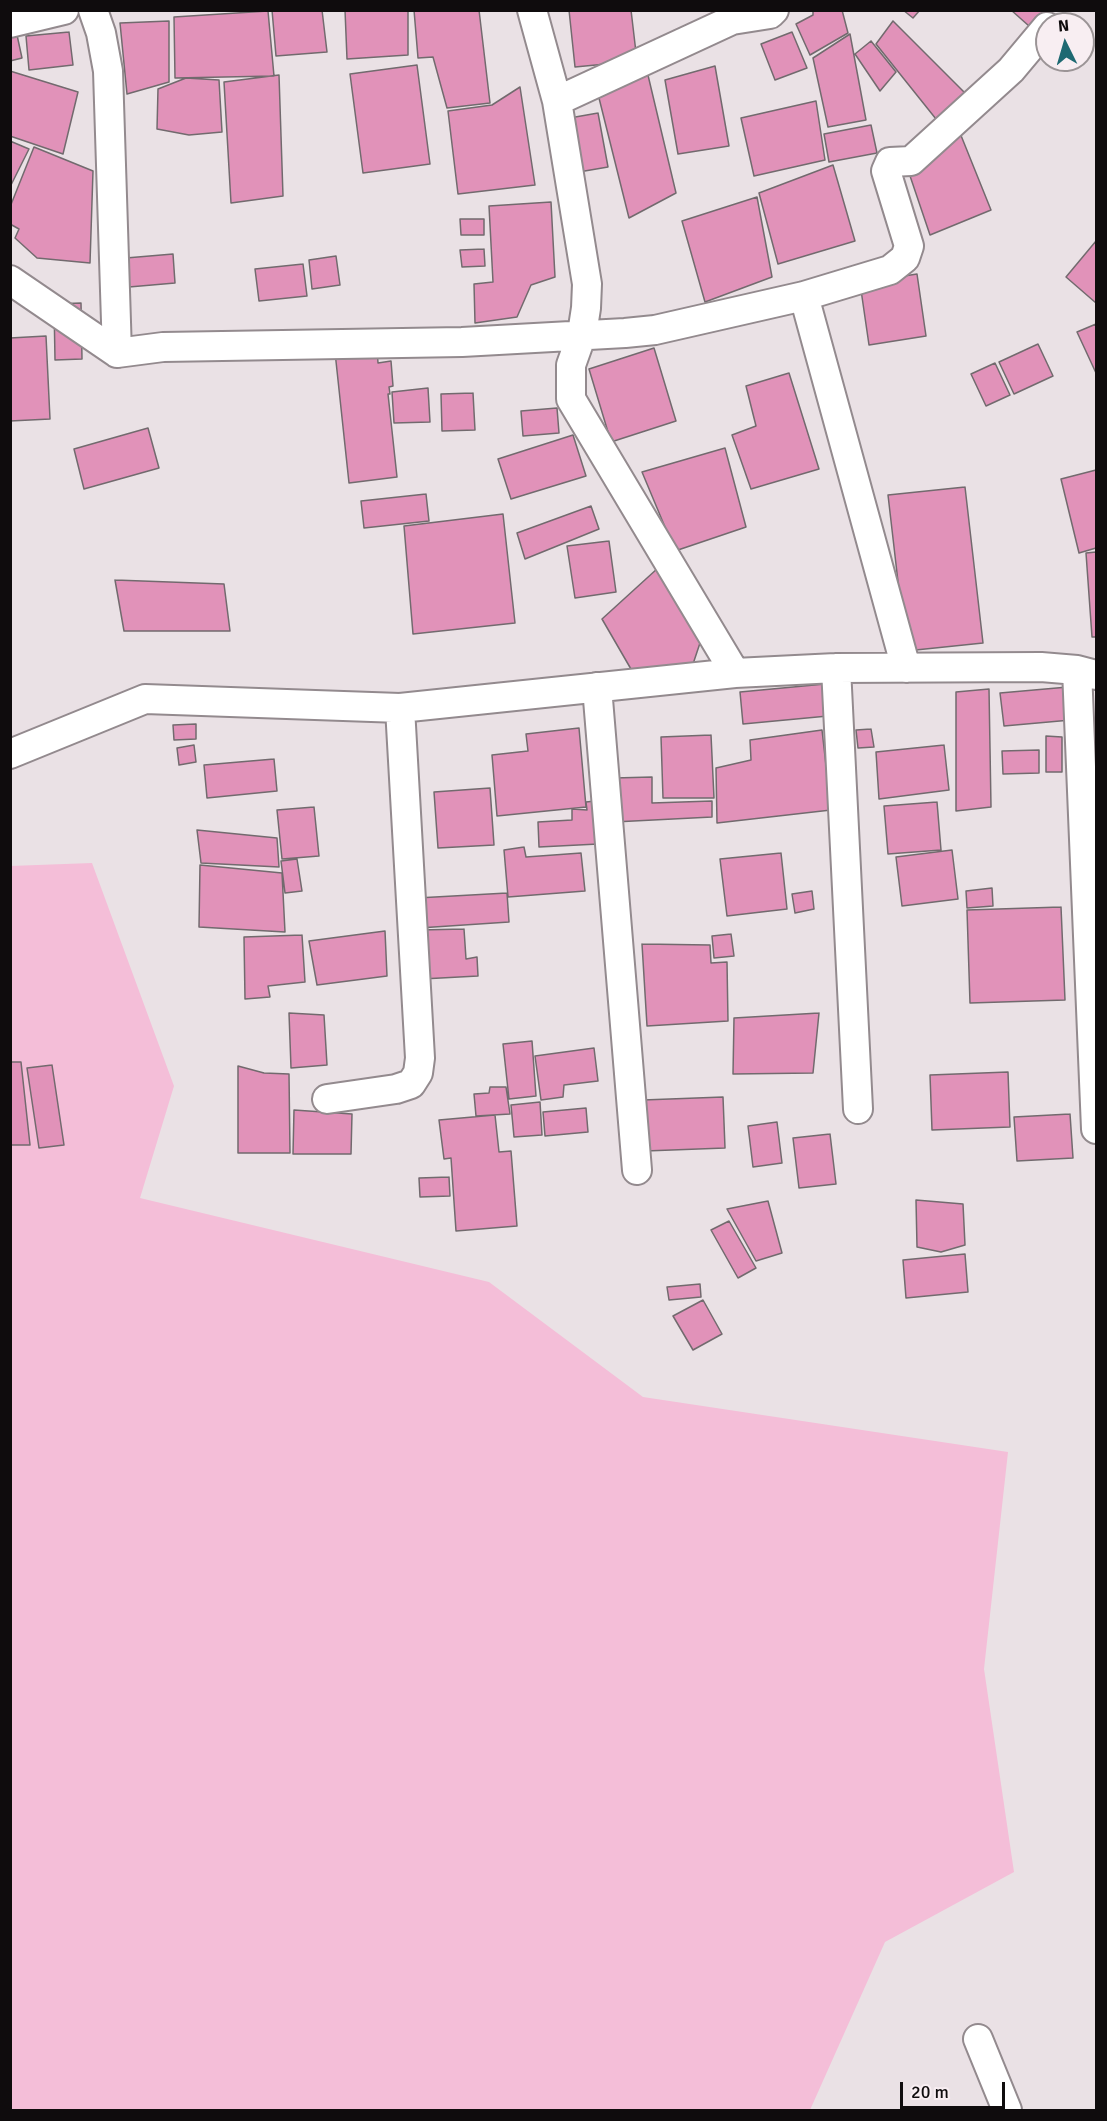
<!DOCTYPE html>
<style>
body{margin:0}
#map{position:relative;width:1107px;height:2121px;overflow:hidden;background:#eae1e5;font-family:Signika,sans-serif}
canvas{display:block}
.frame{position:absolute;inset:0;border:12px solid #0f0c0d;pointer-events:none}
.north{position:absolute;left:1035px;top:12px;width:60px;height:60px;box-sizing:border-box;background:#f8eef2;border:2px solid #9b9496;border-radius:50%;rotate:355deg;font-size:16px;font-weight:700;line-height:24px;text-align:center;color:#0f0c0d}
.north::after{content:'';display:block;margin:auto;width:21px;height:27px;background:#1e6972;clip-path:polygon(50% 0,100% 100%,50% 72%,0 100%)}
.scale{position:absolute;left:900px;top:2082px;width:105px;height:27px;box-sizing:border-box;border:3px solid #0f0c0d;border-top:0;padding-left:8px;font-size:18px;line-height:21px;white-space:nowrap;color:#0f0c0d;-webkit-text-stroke:4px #f8eef2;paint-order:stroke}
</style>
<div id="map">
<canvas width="1107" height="2121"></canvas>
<div class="frame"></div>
<div class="north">N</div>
<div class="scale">20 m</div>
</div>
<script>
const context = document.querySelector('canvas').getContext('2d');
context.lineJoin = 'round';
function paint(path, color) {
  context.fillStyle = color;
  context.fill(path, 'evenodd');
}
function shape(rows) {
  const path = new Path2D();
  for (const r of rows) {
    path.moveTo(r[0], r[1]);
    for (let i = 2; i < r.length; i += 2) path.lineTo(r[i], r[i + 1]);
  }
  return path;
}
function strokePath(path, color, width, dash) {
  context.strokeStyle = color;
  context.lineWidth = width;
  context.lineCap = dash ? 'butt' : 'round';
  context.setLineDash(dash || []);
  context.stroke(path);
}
const green = shape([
 [92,863,174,1086,140,1198,489,1282,643,1397,1008,1452,984,1669,1014,1872,885,1942,810,2110,11,2110,10,866]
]);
const building = shape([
 [272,10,322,10,327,52,276,56,272,10],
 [345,10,408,10,408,55,347,59,345,10],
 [414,10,479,10,490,103,447,108,433,57,418,58,414,10],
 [569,10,631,10,637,61,575,67,569,10],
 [813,10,842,10,848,33,810,55,796,24,813,15,813,10],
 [903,10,920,10,913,18,903,10],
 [1011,10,1042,10,1043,12,1029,26,1011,10],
 [268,11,274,76,175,78,174,17,268,11],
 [169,21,169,82,127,94,120,23,169,21],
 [893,21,970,98,944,129,876,44,893,21],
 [69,32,73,65,29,70,26,36,69,32],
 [792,32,807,68,775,80,761,44,792,32],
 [850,34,866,120,828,127,813,58,850,34],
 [17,35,22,58,10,61,10,36,17,35],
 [871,41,896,72,880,91,855,54,871,41],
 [417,65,430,164,363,173,350,74,417,65],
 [715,66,729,146,678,154,665,80,715,66],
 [10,71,78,92,63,154,10,136,10,71],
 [647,71,676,193,629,218,596,86,647,71],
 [279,75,283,196,231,203,224,82,279,75],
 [186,78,219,80,222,132,189,135,157,129,158,89,186,78],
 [520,87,535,185,458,194,448,111,492,105,520,87],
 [816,101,825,160,754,176,741,118,816,101],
 [598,113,608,167,573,173,564,119,598,113],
 [871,125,877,153,829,162,824,134,871,125],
 [960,133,991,210,930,235,907,167,960,133],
 [10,141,29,149,10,187,10,141],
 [34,147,93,171,90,263,37,258,15,238,19,229,10,224,10,207,34,147],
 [833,165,855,241,778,264,759,193,833,165],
 [757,197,772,277,705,302,682,221,757,197],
 [551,202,555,277,531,285,517,317,475,323,474,284,493,282,489,206,551,202],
 [460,219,484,219,484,235,461,235,460,219],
 [1096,241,1096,303,1066,277,1096,241],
 [484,249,485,266,462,267,460,250,484,249],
 [173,254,175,283,129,287,126,258,173,254],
 [336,256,340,285,312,289,309,260,336,256],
 [303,264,307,296,259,301,255,269,303,264],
 [917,274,926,336,869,345,860,283,917,274],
 [81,303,82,359,55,360,54,304,81,303],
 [1096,324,1096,373,1077,332,1096,324],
 [46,336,50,419,10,421,10,338,46,336],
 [1038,344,1053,376,1014,394,999,362,1038,344],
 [377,348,378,363,391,361,393,386,389,387,390,394,388,394,397,477,349,483,335,352,377,348],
 [654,348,676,421,611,442,589,369,654,348],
 [995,363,1010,395,986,406,971,374,995,363],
 [789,373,819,469,751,489,732,435,756,426,746,386,789,373],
 [428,388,430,422,394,423,392,392,428,388],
 [473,393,475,430,442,431,441,394,473,393],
 [557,408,559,433,523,436,521,411,557,408],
 [148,428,159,468,84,489,74,449,148,428],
 [573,435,586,476,511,499,498,459,573,435],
 [725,448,746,527,675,551,642,472,725,448],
 [1096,470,1096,548,1079,553,1061,479,1096,470],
 [965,487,983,643,906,651,888,495,965,487],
 [426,494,429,521,364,528,361,501,426,494],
 [591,506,599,529,525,559,517,533,591,506],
 [503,514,515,623,413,634,404,526,503,514],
 [609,541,616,592,575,598,567,546,609,541],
 [1096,552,1096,637,1092,637,1086,553,1096,552],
 [658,568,700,643,685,688,646,695,602,619,658,568],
 [115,580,224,584,230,631,124,631,115,580],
 [825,684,828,716,743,724,740,692,825,684],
 [1068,687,1071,720,1004,726,1000,693,1068,687],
 [989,689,991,807,956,811,956,692,989,689],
 [196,724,196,739,174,740,173,725,196,724],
 [579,728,586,807,497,816,492,755,528,751,526,734,579,728],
 [871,729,874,747,858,748,856,730,871,729],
 [822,730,831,810,717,823,716,768,751,760,750,740,822,730],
 [711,735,714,798,663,798,661,737,711,735],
 [1046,736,1062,737,1062,772,1046,772,1046,736],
 [194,745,196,762,179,765,177,748,194,745],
 [944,745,949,790,879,799,876,752,944,745],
 [1039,750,1039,773,1003,774,1002,751,1039,750],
 [274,759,277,791,207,798,204,765,274,759],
 [652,777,652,803,712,801,712,817,614,822,614,778,652,777],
 [490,788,494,845,438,848,434,792,490,788],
 [595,801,598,844,539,847,538,822,572,820,572,809,587,810,586,802,595,801],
 [937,802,941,850,888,854,884,806,937,802],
 [314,807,319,856,282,859,277,810,314,807],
 [197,830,277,838,279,867,201,863,197,830],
 [524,847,526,857,581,853,585,891,508,897,504,850,524,847],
 [952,850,958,899,902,906,896,857,952,850],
 [781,853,787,909,727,916,720,859,781,853],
 [297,859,302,891,285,893,281,861,297,859],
 [200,865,282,873,285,932,199,927,200,865],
 [992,888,993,906,967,908,966,891,992,888],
 [812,891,814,909,795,913,792,894,812,891],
 [507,893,509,922,419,928,417,898,507,893],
 [1061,907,1065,1000,970,1003,967,910,1061,907],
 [464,929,466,959,477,957,478,976,422,979,420,930,464,929],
 [385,931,387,976,317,985,309,941,385,931],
 [731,934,734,956,714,958,712,936,731,934],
 [302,935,305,982,268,986,270,997,245,999,244,937,302,935],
 [642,944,710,945,711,963,727,962,728,1021,647,1026,642,944],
 [289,1013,324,1015,327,1065,291,1068,289,1013],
 [819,1013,813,1073,733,1074,734,1018,819,1013],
 [532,1041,536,1096,509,1099,503,1044,532,1041],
 [594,1048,598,1081,564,1085,563,1097,541,1100,535,1056,594,1048],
 [10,1062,21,1062,30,1145,10,1145,10,1062],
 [52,1065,64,1145,39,1148,27,1068,52,1065],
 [238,1066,264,1073,289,1074,290,1153,238,1153,238,1066],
 [1008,1072,1010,1127,932,1130,930,1075,1008,1072],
 [490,1087,506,1087,510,1114,476,1116,474,1094,489,1093,490,1087],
 [723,1097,725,1148,645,1151,643,1100,723,1097],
 [540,1102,542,1135,514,1137,511,1105,540,1102],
 [586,1108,588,1132,545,1136,543,1112,586,1108],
 [294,1110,352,1114,351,1154,293,1154,294,1110],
 [1070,1114,1073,1158,1017,1161,1014,1117,1070,1114],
 [495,1115,499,1152,511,1151,517,1226,456,1231,451,1158,444,1159,439,1120,495,1115],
 [777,1122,782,1163,753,1167,748,1126,777,1122],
 [830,1134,836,1184,799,1188,793,1138,830,1134],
 [449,1177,450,1196,420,1197,419,1178,449,1177],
 [916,1200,963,1204,965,1245,941,1252,917,1247,916,1200],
 [768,1201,782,1253,756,1261,727,1209,768,1201],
 [729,1221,756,1268,738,1278,711,1230,729,1221],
 [965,1254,968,1292,906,1298,903,1260,965,1254],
 [700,1284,701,1297,669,1300,667,1287,700,1284],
 [703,1300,722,1334,693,1350,673,1316,703,1300]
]);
const minor = shape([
 [93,10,101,33,108,71,117,353],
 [532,10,557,101,587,284,586,308,582,334,571,365,571,399,735,673],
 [10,23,64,10],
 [557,101,732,20,770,14,774,10],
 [10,280,117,353,163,347,462,342,625,333,655,330,804,296,890,270,905,258,909,246,886,171,890,162,911,161,1011,70,1047,27],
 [804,296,906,668],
 [836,668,858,1109],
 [1077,670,1096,1129],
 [597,687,637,1170],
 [10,754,145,699,400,708,735,673,836,668,1041,667,1077,670,1096,675],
 [327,1099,396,1089,411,1084,418,1073,420,1058,400,708],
 [978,2039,1007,2110]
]);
paint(green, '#f4bed8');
paint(building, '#e192b9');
strokePath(building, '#726a6e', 1.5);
strokePath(minor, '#938a8e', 32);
strokePath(minor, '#fff', 28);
</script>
